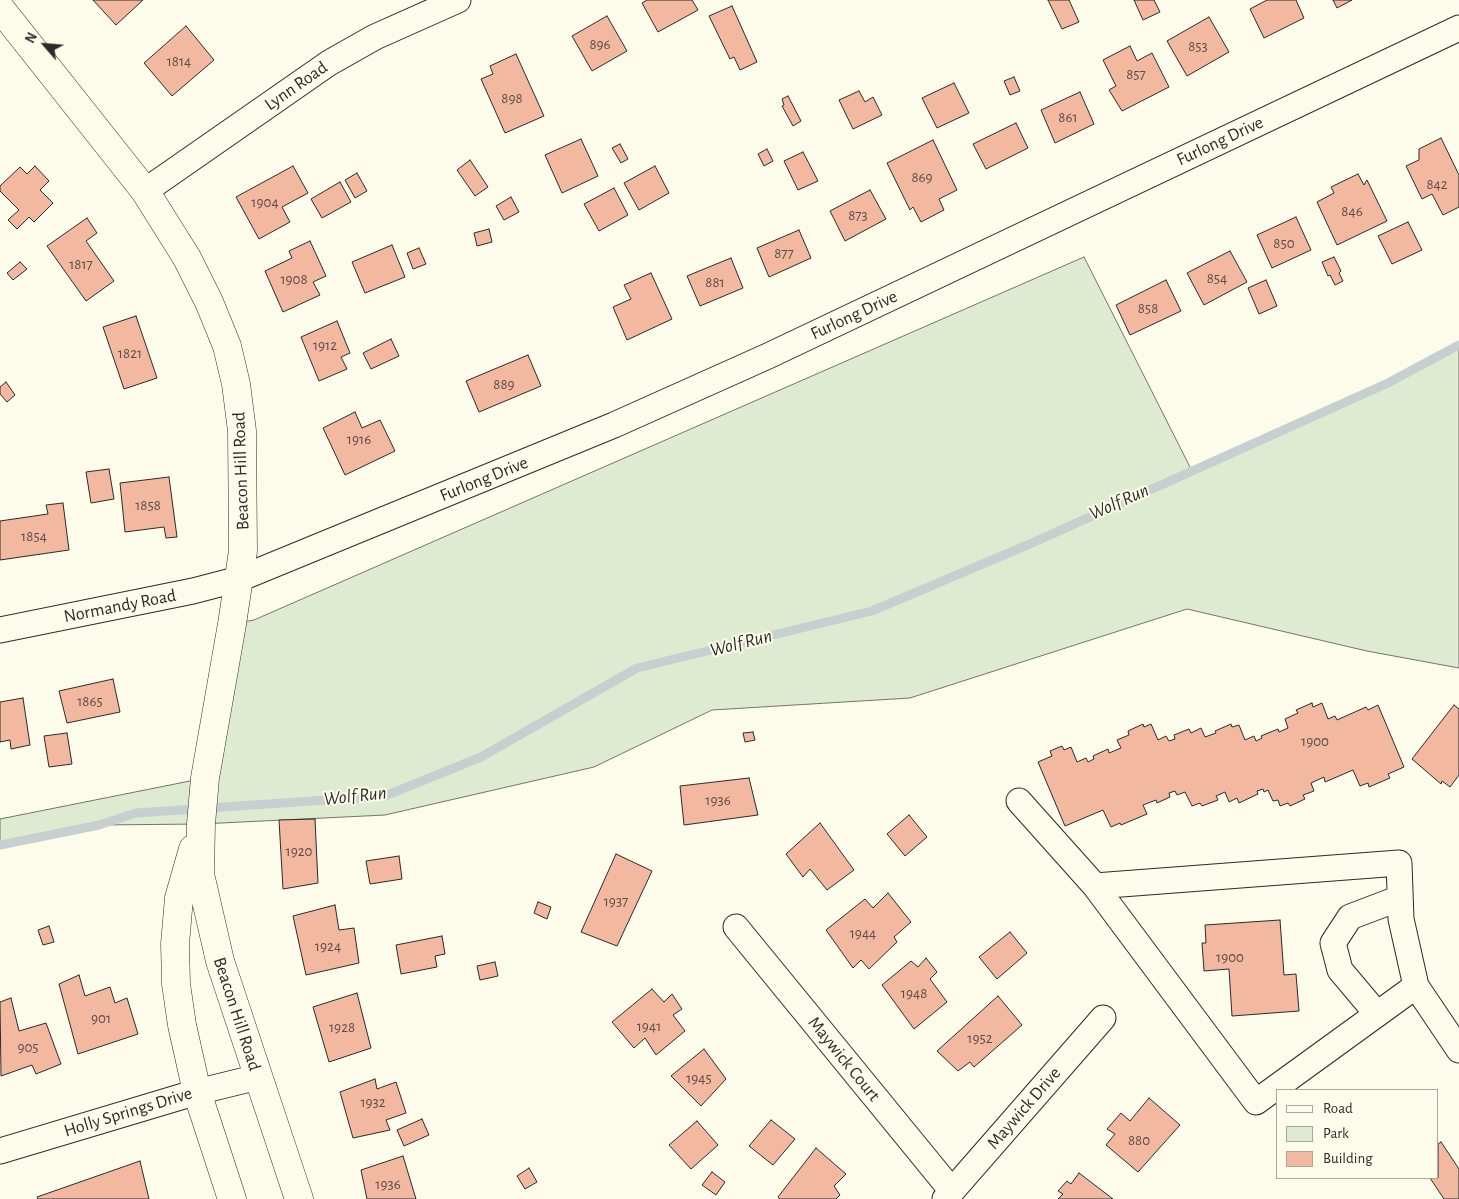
<!DOCTYPE html>
<style>
body{margin:0}
#map{position:relative;width:1459px;height:1199px;overflow:hidden;background:#fdfbea;font-family:"Alegreya Sans",sans-serif}
canvas{display:block}
.legend{position:absolute;left:1276px;top:1089px;width:162px;height:90px;box-sizing:border-box;background:#fdfbea;border:1px solid #a9a89e;margin:0;padding:6px 9px;list-style:none;font-size:15px;color:#2b2b2b}
.legend li{display:flex;align-items:center;gap:10px;height:25px}
.legend b{width:25px;border:1px solid #a9a89e}
.north{position:absolute;left:20px;top:20px;width:50px;height:50px;-webkit-text-stroke:4px #fdfbea;paint-order:stroke;rotate:297deg;font-size:14px;font-weight:700;line-height:20px;text-align:center;color:#2b2b2b}
.north::after{content:'';display:block;margin:auto;width:18px;height:22px;background:#2b2b2b;clip-path:polygon(50% 0,100% 100%,50% 72%,0 100%)}
</style>
<div id="map">
<canvas width="1459" height="1199"></canvas>
<ul class="legend">
<li><b style="height:6px;background:#fdfbea"></b>Road</li>
<li><b style="height:14px;background:#deebd1"></b>Park</li>
<li><b style="height:14px;background:#f2b8a0"></b>Building</li>
</ul>
<div class="north">N</div>
</div>
<script>
const context = document.querySelector('canvas').getContext('2d');
context.lineJoin = 'round';
function paint(path, color) {
  context.fillStyle = color;
  context.fill(path, 'evenodd');
}
function shape(rows) {
  const path = new Path2D();
  for (const r of rows) {
    path.moveTo(r[0], r[1]);
    for (let i = 2; i < r.length; i += 2) path.lineTo(r[i], r[i + 1]);
  }
  return path;
}
function strokePath(path, color, width, dash) {
  context.strokeStyle = color;
  context.lineWidth = width;
  context.lineCap = dash ? 'butt' : 'round';
  context.setLineDash(dash || []);
  context.stroke(path);
}
function drawText(font, color, halo, rows, align = 'center') {
  context.font = font + ' "Alegreya Sans",sans-serif';
  context.lineWidth = 4;
  context.setLineDash([]);
  context.textBaseline = 'middle';
  context.strokeStyle = halo;
  context.fillStyle = color;
  for (const [text, x, y, turn = 0] of rows) {
    context.save();
    context.translate(x, y);
    context.rotate((+turn || 0) * Math.PI / 180);
    context.textAlign = isNaN(turn) ? turn : align;
    if (halo) context.strokeText(text, 0, 0);
    context.fillText(text, 0, 0);
    context.restore();
  }
}
const green = shape([
 [1084,257,1192,471,1388,383,1459,347,1459,668,1367,651,1187,609,910,698,712,710,594,767,385,815,201,824,99,825,0,845,0,819,205,778,232,624,254,620,1084,257]
]);
const stream = shape([
 [0,845,99,825,136,813,385,796,481,757,637,668,872,611,1032,543,1388,383,1459,345]
]);
const building = shape([
 [93,0,143,0,116,25,93,0],
 [647,0,692,0,698,10,658,32,642,3,647,0],
 [1048,0,1069,0,1079,22,1062,29,1048,0],
 [1134,0,1154,0,1160,12,1143,20,1134,0],
 [1267,0,1296,0,1304,18,1264,38,1250,9,1267,0],
 [1333,0,1352,0,1337,8,1333,0],
 [732,6,757,62,740,70,734,57,730,59,709,16,732,6],
 [607,16,627,51,592,71,572,36,607,16],
 [1209,17,1229,52,1187,76,1167,41,1209,17],
 [186,26,214,60,172,96,144,63,186,26],
 [1130,46,1137,61,1152,53,1169,87,1122,111,1109,90,1116,86,1103,60,1130,46],
 [516,54,544,116,505,133,481,79,493,74,490,66,516,54],
 [1014,77,1020,91,1010,95,1004,81,1014,77],
 [954,83,969,113,937,128,922,98,954,83],
 [859,91,865,102,873,97,882,115,853,129,839,100,859,91],
 [1080,92,1094,124,1055,143,1041,110,1080,92],
 [788,96,801,121,793,126,782,106,784,105,782,99,788,96],
 [1016,123,1028,148,986,169,973,144,1016,123],
 [1441,138,1459,175,1459,207,1443,215,1432,194,1422,199,1406,166,1419,160,1419,149,1441,138],
 [581,139,598,176,562,193,545,155,581,139],
 [933,140,957,190,939,199,944,210,921,222,913,207,910,210,887,163,933,140],
 [620,144,628,159,621,163,612,148,620,144],
 [767,149,773,161,764,166,758,154,767,149],
 [803,152,818,181,798,190,784,161,803,152],
 [470,160,488,187,475,196,457,170,470,160],
 [35,166,49,181,40,190,53,203,34,222,29,217,17,229,8,220,19,210,0,191,0,186,20,167,27,174,35,166],
 [293,166,308,193,282,207,290,222,259,239,236,197,293,166],
 [655,166,669,193,639,210,624,183,655,166],
 [357,173,367,191,355,198,345,180,357,173],
 [1358,174,1364,185,1367,180,1387,221,1337,245,1317,202,1334,193,1331,187,1358,174],
 [340,182,351,202,322,218,311,199,340,182],
 [614,188,628,215,599,231,584,204,614,188],
 [870,190,886,219,845,241,830,211,870,190],
 [511,197,519,212,504,220,496,206,511,197],
 [1296,217,1311,250,1272,268,1257,235,1296,217],
 [87,218,97,233,86,241,114,281,86,301,47,246,87,218],
 [1408,222,1422,250,1392,264,1378,236,1408,222],
 [489,229,492,242,477,246,474,233,489,229],
 [799,230,811,258,769,277,757,248,799,230],
 [310,241,326,276,313,282,320,295,283,312,265,271,292,258,289,251,310,241],
 [392,245,405,277,365,293,352,262,392,245],
 [419,248,426,264,413,269,407,253,419,248],
 [1230,251,1247,282,1204,305,1187,273,1230,251],
 [1334,257,1341,271,1339,273,1343,281,1335,285,1330,275,1328,276,1322,262,1334,257],
 [731,258,743,288,700,306,687,276,731,258],
 [20,262,27,269,13,280,7,273,20,262],
 [651,273,672,319,627,340,613,307,631,299,624,285,651,273],
 [1166,280,1181,311,1130,335,1116,305,1166,280],
 [1266,280,1277,306,1259,314,1248,288,1266,280],
 [136,316,157,378,124,389,103,327,136,316],
 [337,321,350,353,341,357,347,369,319,381,301,337,337,321],
 [391,339,399,356,371,369,363,353,391,339],
 [528,355,541,386,479,412,466,381,528,355],
 [6,382,15,395,7,402,0,394,0,387,6,382],
 [355,412,362,428,380,420,395,451,345,475,323,428,355,412],
 [109,469,114,499,91,503,86,472,109,469],
 [169,477,177,537,166,538,164,527,125,532,120,483,169,477],
 [63,503,69,550,0,560,0,521,48,514,46,505,63,503],
 [113,679,120,712,67,723,59,691,113,679],
 [23,698,30,745,11,749,10,740,0,742,0,702,23,698],
 [1312,703,1313,707,1322,703,1328,719,1335,716,1337,720,1366,707,1368,710,1378,705,1404,767,1388,774,1390,778,1369,787,1368,783,1360,786,1353,770,1325,782,1324,777,1311,783,1314,791,1303,795,1305,799,1290,806,1288,803,1280,806,1278,800,1273,801,1268,790,1264,792,1263,789,1257,791,1258,794,1239,803,1237,798,1229,802,1225,792,1216,796,1218,800,1202,806,1200,803,1192,806,1185,792,1177,795,1175,791,1169,793,1170,797,1157,803,1156,800,1143,805,1147,814,1121,825,1120,823,1111,827,1103,810,1065,826,1038,762,1052,756,1050,751,1062,746,1064,750,1071,747,1077,762,1086,758,1088,762,1094,759,1093,756,1108,749,1109,753,1121,748,1117,740,1129,735,1128,731,1143,724,1144,727,1151,724,1158,740,1166,736,1169,741,1175,739,1174,735,1189,729,1191,733,1201,728,1205,737,1216,733,1215,731,1231,724,1232,727,1239,725,1245,740,1254,736,1256,741,1262,738,1261,736,1278,729,1279,732,1288,728,1285,719,1298,713,1296,710,1312,703],
 [1454,705,1459,709,1459,775,1450,787,1442,781,1441,784,1412,759,1454,705],
 [753,732,755,740,745,742,743,733,753,732],
 [67,733,72,764,49,767,44,736,67,733],
 [749,778,758,815,684,825,680,786,749,778],
 [909,815,927,837,905,856,887,834,909,815],
 [315,819,318,883,283,889,279,820,315,819],
 [820,823,854,870,827,890,810,869,803,877,786,854,820,823],
 [616,854,652,871,617,946,581,932,616,854],
 [399,856,402,879,370,884,366,861,399,856],
 [888,893,911,922,894,937,897,942,869,969,861,960,853,968,826,930,865,899,873,908,888,893],
 [538,902,551,907,547,919,534,913,538,902],
 [335,905,339,930,354,928,359,963,306,975,293,916,335,905],
 [1280,920,1284,975,1296,974,1299,1011,1232,1016,1229,969,1204,971,1202,943,1206,943,1205,925,1280,920],
 [49,926,54,942,43,945,38,930,49,926],
 [1010,932,1027,953,997,979,979,957,1010,932],
 [442,936,445,954,435,956,437,967,401,974,396,945,442,936],
 [926,958,937,972,930,979,947,1002,914,1029,882,985,911,961,918,967,926,958],
 [495,962,498,976,480,980,477,966,495,962],
 [79,975,85,996,110,987,115,1003,127,998,138,1034,78,1054,59,984,79,975],
 [652,989,664,1002,672,994,682,1009,673,1015,685,1031,656,1055,645,1038,634,1048,612,1022,652,989],
 [357,993,371,1048,329,1062,313,1007,357,993],
 [998,996,1022,1025,974,1067,970,1062,958,1071,937,1051,998,996],
 [11,998,19,1031,46,1023,61,1064,36,1074,32,1065,1,1076,0,1002,11,998],
 [704,1049,726,1079,701,1106,671,1076,704,1049],
 [375,1079,377,1089,396,1082,406,1113,386,1120,390,1130,353,1138,340,1092,375,1079],
 [1149,1098,1180,1125,1138,1172,1106,1145,1115,1134,1107,1129,1121,1113,1130,1121,1149,1098],
 [422,1119,429,1135,404,1146,397,1130,422,1119],
 [771,1120,795,1139,773,1165,749,1146,771,1120],
 [697,1121,718,1145,691,1169,669,1145,697,1121],
 [1441,1142,1459,1169,1459,1199,1444,1199,1430,1178,1438,1178,1438,1144,1441,1142],
 [816,1148,846,1174,834,1186,840,1195,836,1199,780,1199,778,1197,816,1148],
 [403,1156,416,1199,367,1199,361,1170,403,1156],
 [140,1161,149,1199,38,1199,37,1197,140,1161],
 [529,1168,537,1182,525,1189,517,1176,529,1168],
 [712,1172,725,1182,716,1195,702,1185,712,1172],
 [1079,1173,1113,1199,1058,1199,1063,1194,1058,1191,1067,1181,1071,1184,1079,1173]
]);
const street = shape([
 [145,191,329,63,375,37,458,0],
 [0,630,193,591,239,579,614,425,768,356,1459,28],
 [1019,801,1095,886],
 [736,927,952,1191],
 [1416,986,1256,1102,1095,886,1399,863,1401,919,1416,986,1459,1050],
 [1377,1014,1340,970,1333,943,1350,917,1400,898],
 [0,1151,197,1092,258,1077],
 [945,1199,1103,1018]
]);
const secondary = shape([
 [0,8,145,191,187,258,209,302,227,346,236,384,242,431,243,551,232,624,205,778,201,824,200,874,220,961,299,1199],
 [193,849,179,898,175,944,176,984,182,1025,197,1092,232,1199]
]);
const numberNames = [
 ["896",600,44],
 ["853",1198,46],
 ["1814",179,61],
 ["857",1136,74],
 ["898",512,98],
 ["861",1068,117],
 ["869",922,177],
 ["842",1437,184],
 ["1904",265,202],
 ["846",1352,211],
 ["873",858,215],
 ["850",1284,243],
 ["877",784,253],
 ["1817",81,264],
 ["854",1217,278],
 ["1908",294,279],
 ["881",715,282],
 ["858",1148,308],
 ["1912",325,345],
 ["1821",130,353],
 ["889",504,384],
 ["1916",359,439],
 ["1858",148,505],
 ["1854",34,536],
 ["1865",90,701],
 ["1900",1315,741],
 ["1936",718,800],
 ["1920",299,851],
 ["1937",616,901],
 ["1944",863,933],
 ["1924",328,946],
 ["1900",1230,957],
 ["1948",914,993],
 ["901",101,1018],
 ["1941",649,1026],
 ["1928",342,1027],
 ["1952",980,1038],
 ["905",28,1047],
 ["1945",699,1078],
 ["1932",373,1102],
 ["880",1139,1140],
 ["1936",388,1184]
];
const streetNames = [
 ["Lynn Road",296,86,-35],
 ["Furlong Drive",1220,141,-25],
 ["Furlong Drive",854,315,-25],
 ["Beacon Hill Road",241,471,-92],
 ["Furlong Drive",484,479,-22],
 ["Normandy Road",120,606,-11],
 ["Beacon Hill Road",237,1014,72],
 ["Maywick Court",844,1059,51],
 ["Maywick Drive",1024,1108,-49],
 ["Holly Springs Drive",128,1112,-17]
];
const waterNames = [
 ["Wolf Run",1119,502,-24],
 ["Wolf Run",741,643,-14],
 ["Wolf Run",355,796,-6]
];
paint(green, '#deebd1');
strokePath(green, '#74746e', 1);
strokePath(stream, '#c7d0d0', 9);
paint(building, '#f2b8a0');
strokePath(building, '#2b2b2b', 1);
strokePath(street, '#2b2b2b', 27);
strokePath(secondary, '#2b2b2b', 29);
strokePath(street, '#fdfbea', 25);
strokePath(secondary, '#fdfbea', 28);
drawText('15px', '#5d4e48', null, numberNames);
drawText('18px', '#2b2b2b', '#fdfbea', streetNames);
drawText('italic 19px', '#2b2b2b', '#fdfbea', waterNames);
</script>
